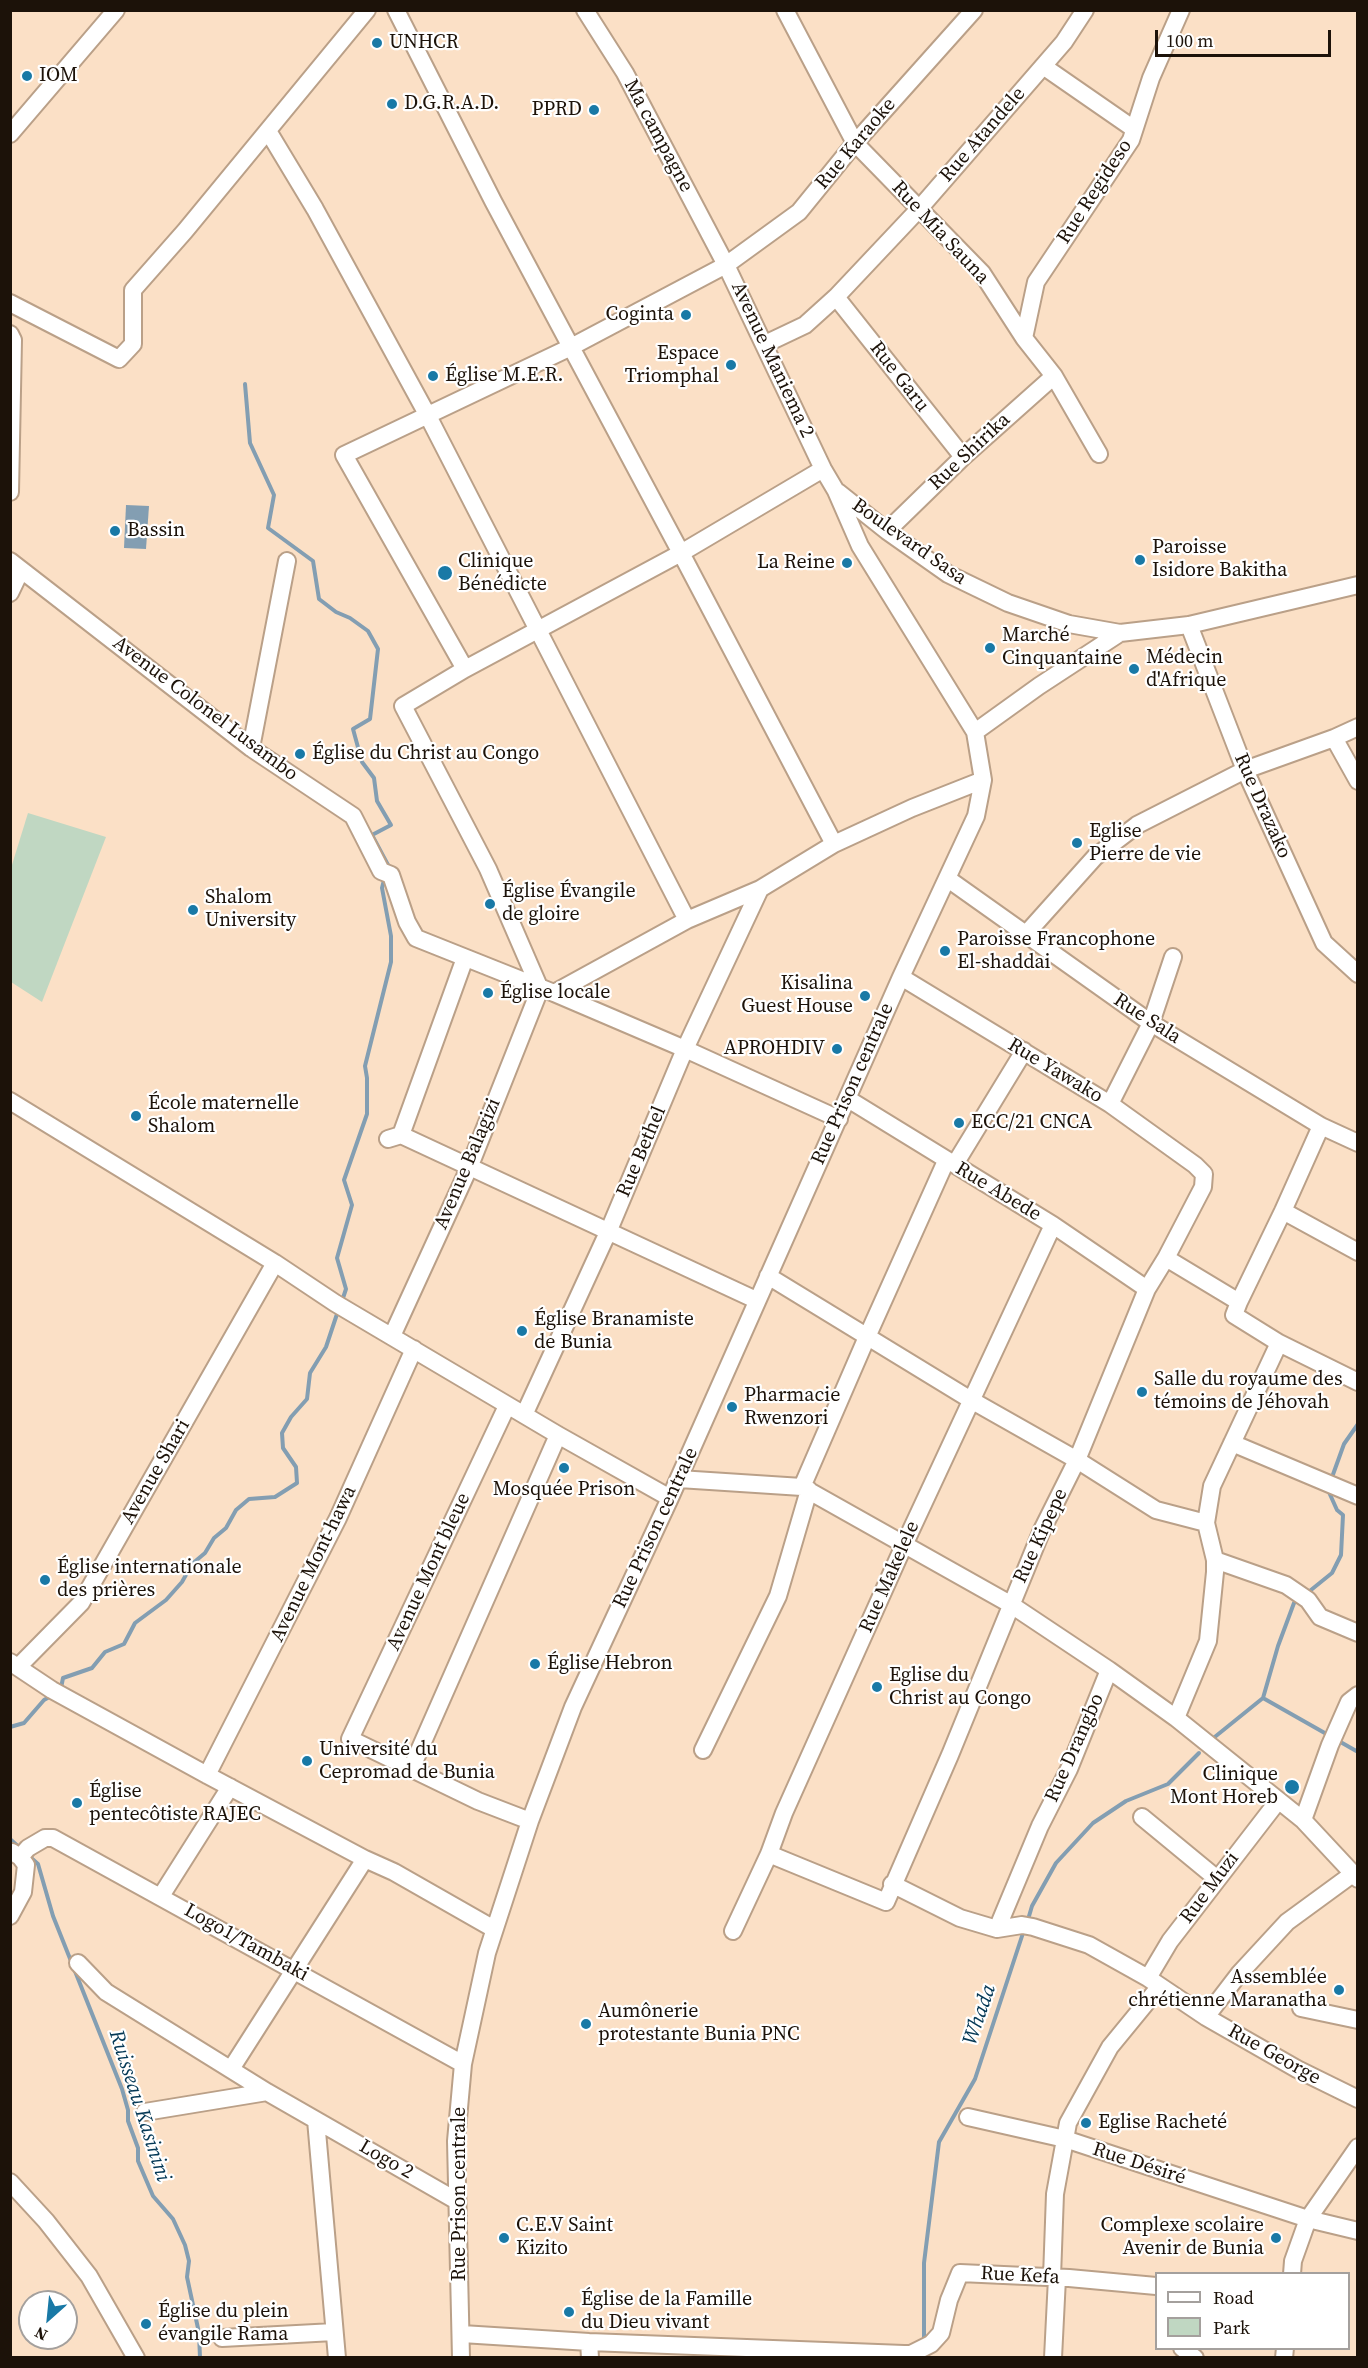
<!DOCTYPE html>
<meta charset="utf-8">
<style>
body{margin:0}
#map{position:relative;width:1368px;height:2368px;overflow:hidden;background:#fbe0c6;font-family:"Source Serif 4",serif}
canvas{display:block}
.frame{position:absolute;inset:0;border:12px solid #1c1209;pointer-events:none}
.legend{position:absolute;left:1155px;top:2272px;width:195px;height:78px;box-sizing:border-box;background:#fff;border:2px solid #a4a09d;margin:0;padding:8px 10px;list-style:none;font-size:18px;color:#1c1209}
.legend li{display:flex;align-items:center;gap:12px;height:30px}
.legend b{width:30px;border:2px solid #a4a09d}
.north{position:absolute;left:18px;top:2290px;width:60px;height:60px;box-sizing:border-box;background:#fff;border:2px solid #a4a09d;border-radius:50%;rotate:207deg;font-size:16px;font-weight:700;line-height:24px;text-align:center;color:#1c1209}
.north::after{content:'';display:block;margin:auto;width:21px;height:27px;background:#1979a6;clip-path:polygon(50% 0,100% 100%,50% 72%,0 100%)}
.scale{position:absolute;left:1155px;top:30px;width:176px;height:27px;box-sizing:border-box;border:3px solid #1c1209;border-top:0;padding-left:8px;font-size:18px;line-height:21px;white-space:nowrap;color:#1c1209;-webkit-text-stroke:4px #fff;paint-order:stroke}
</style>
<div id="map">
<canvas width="1368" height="2368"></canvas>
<div class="frame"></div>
<ul class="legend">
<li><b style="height:8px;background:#fff"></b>Road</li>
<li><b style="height:16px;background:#c0d7c2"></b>Park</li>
</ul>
<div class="north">N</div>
<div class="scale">100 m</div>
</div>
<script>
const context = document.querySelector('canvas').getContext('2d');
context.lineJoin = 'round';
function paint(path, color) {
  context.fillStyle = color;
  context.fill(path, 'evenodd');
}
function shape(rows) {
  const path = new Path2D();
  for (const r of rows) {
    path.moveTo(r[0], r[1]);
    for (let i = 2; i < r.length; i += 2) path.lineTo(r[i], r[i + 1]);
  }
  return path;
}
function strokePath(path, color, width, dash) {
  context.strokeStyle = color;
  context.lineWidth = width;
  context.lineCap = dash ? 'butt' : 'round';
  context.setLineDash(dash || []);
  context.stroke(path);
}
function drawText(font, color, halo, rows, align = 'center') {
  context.font = font + ' "Source Serif 4",serif';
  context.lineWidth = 4.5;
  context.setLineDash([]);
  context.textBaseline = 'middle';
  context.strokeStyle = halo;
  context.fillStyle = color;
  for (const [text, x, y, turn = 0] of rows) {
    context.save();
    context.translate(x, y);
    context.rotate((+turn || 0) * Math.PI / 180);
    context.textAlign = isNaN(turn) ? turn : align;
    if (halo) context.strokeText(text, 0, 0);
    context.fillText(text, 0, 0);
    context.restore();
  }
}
const green = shape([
 [28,813,106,837,42,1002,11,982,11,868]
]);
const water = shape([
 [126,505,149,506,146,549,124,548]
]);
const stream = shape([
 [245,384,250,443,274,495,268,528,313,561,319,599,336,612,350,618,368,631,378,649,370,719,353,729,362,762,374,778,377,801,391,825,372,835,388,865,387,869],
 [342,1301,346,1289,337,1258,352,1205,344,1180,367,1114,367,1078,365,1066,391,962,391,936,382,888,385,876],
 [1331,1480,1344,1444,1358,1424],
 [1306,1594,1332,1573,1341,1555,1343,1515,1337,1510,1328,1490],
 [61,1688,63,1678,92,1668,105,1652,124,1644,135,1623,166,1600,182,1582,192,1564,205,1553,214,1538,226,1528,236,1510,249,1499,275,1497,297,1483,296,1467,283,1448,282,1433,291,1417,307,1399,310,1373,326,1347,338,1311],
 [1263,1698,1330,1736],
 [10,1727,24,1723,44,1700,51,1696],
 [1211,1740,1263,1698,1278,1646,1294,1603,1300,1599],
 [1337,1740,1358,1752],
 [10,1839,21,1849],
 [29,1856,38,1864,53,1916,122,2089,128,2110,128,2121,138,2148,138,2161,153,2196,173,2219,185,2245,189,2261,187,2277,199,2333,200,2358],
 [1027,1923,1032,1906,1056,1863,1093,1823,1126,1801,1168,1784,1199,1753],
 [924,2342,924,2263,939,2142,975,2079,1024,1930]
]);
const minor = shape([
 [396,10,493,201,681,553,465,669,403,706,488,869,540,989],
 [785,10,855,143,982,273,1024,338,1054,376,1099,454],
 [1043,66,1134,129],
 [268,131,315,209,428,416,687,920],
 [10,134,116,10],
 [836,297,963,457],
 [10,303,119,359,133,344,133,290,185,231,367,10],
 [10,334,13,340,10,492],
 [1024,338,1036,282,1131,140,1151,78,1181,10],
 [765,344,805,325,836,297,919,209,1064,42,1085,10],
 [823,469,681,553,834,844],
 [838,492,887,531,948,574,1008,603,1069,624,1120,633,1189,625,1358,585],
 [887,531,963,457,1054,376],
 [10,561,251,748,353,816,381,871,391,875,407,922,416,938,554,993,687,920,760,889,834,844,912,808,983,780],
 [10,593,21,570],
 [1189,625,1245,770,1324,943,1358,974],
 [465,669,344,455,571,347,726,265,799,212,855,143,974,10],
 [975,732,1039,686,1120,633],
 [1334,738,1358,781],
 [251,748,287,561],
 [948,879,1151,1023,1321,1126,1358,1143],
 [1026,934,1095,857,1137,825,1245,770,1334,738,1358,727],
 [554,993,685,1049,839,1119],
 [848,1099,1053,1225,1147,1289],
 [10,1101,275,1263,335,1303,558,1435,670,1498],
 [1110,1104,1151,1023,1173,957],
 [401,1135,465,958],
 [388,1139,401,1135,756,1300],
 [955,1164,1024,1051],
 [1283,1211,1358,1252],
 [1166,1258,1239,1302,1234,1315,1279,1343,1358,1382],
 [768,1276,971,1400,1077,1460,1156,1510,1206,1523],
 [1239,1302,1283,1211,1321,1126],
 [392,1336,469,1168,540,989],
 [507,1406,350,1739,478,1801,530,1821],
 [524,1415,609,1230,685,1049,760,889],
 [1232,1443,1358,1496],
 [679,1479,802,1487,1010,1604,1109,1670,1176,1718,1303,1820,1358,1879],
 [802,1487,867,1337,946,1161],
 [1215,1560,1286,1585,1308,1600,1320,1617,1358,1633],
 [10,1662,52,1690,207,1775,365,1859,394,1872,494,1929],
 [19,1666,81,1603,275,1263],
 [1176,1718,1208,1641,1215,1572,1215,1560,1206,1523,1212,1486,1279,1343],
 [703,1750,778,1596,809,1490],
 [411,1769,558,1435],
 [207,1775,338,1518,414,1349],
 [1142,1817,1216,1878],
 [1303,1820,1330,1745,1349,1702,1358,1695],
 [769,1854,886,1902,950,1755,1042,1530,1077,1460,1147,1289,1166,1258,1203,1187,1204,1174,1195,1165,1110,1104,901,977],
 [20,1857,28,1848,45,1838,53,1838,463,2064],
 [892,1884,960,1918,997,1929,1022,1925,1033,1927,1089,1945,1148,1978,1206,2017,1297,2069,1358,2099],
 [161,1896,230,1787],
 [10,1916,23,1892,26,1865,20,1857,12,1852],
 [997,1929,1040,1826,1069,1769,1109,1670],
 [733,1931,769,1854,784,1813,905,1543,1053,1225],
 [78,1963,106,1992,267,2092,457,2201],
 [1148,1978,1170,1941,1278,1801],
 [1301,2008,1358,2020],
 [1206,2017,1239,1974,1287,1922,1354,1873],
 [231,2069,365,1859],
 [145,2112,267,2092],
 [968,2117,1065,2139,1308,2219,1358,2231],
 [316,2120,337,2358],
 [10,2182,46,2221,89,2276,136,2358],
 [1292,2274,1293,2261,1308,2219,1358,2147],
 [1052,2277,1055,2194,1068,2123,1110,2047,1160,1986],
 [462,2334,589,2342,904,2354,911,2354,931,2344,941,2333,949,2300,960,2273,1069,2278,1156,2286],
 [222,2338,334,2332],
 [589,2342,590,2358],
 [1182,2348,1195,2358],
 [461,2358,456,2141,463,2064,487,1953,530,1821,573,1707,670,1498,901,977,976,816,983,780,975,732,860,546,836,491,823,469,726,265,625,73,585,10],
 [1053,2358,1057,2278],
 [1284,2358,1285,2348]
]);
const markers = [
 [377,43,6,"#1979a6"],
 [27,76,6,"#1979a6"],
 [392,104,6,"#1979a6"],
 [594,110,6,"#1979a6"],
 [686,315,6,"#1979a6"],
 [731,365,6,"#1979a6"],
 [433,376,6,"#1979a6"],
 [115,531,6,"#1979a6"],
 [1140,560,6,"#1979a6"],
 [847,563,6,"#1979a6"],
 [445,573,8,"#1979a6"],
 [990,648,6,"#1979a6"],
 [1134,669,6,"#1979a6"],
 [300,754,6,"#1979a6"],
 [1077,843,6,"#1979a6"],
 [490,904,6,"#1979a6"],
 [193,910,6,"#1979a6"],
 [945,951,6,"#1979a6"],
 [488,993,6,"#1979a6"],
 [865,996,6,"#1979a6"],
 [837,1049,6,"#1979a6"],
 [136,1116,6,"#1979a6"],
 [959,1123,6,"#1979a6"],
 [522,1331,6,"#1979a6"],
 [1142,1392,6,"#1979a6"],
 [732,1407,6,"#1979a6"],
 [564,1468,6,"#1979a6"],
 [45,1580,6,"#1979a6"],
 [535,1664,6,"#1979a6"],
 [877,1687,6,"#1979a6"],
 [307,1761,6,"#1979a6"],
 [1292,1787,8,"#1979a6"],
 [77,1803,6,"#1979a6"],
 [1339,1990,6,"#1979a6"],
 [586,2024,6,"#1979a6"],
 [1086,2123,6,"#1979a6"],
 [504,2238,6,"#1979a6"],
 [1276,2238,6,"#1979a6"],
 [569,2312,6,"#1979a6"],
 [146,2324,6,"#1979a6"]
];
const poiNames = [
 ["UNHCR",389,43],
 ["IOM",39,76],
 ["D.G.R.A.D.",404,104],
 ["PPRD",582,110,"right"],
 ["Coginta",674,315,"right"],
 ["Espace",719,354,"right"],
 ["Triomphal",719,377,"right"],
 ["Église M.E.R.",445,376],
 ["Bassin",127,531],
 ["Paroisse",1152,548],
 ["Isidore Bakitha",1152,571],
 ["Clinique",458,562],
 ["Bénédicte",458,585],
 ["La Reine",835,563,"right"],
 ["Marché",1002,636],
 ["Cinquantaine",1002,659],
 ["Médecin",1146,658],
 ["d'Afrique",1146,681],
 ["Église du Christ au Congo",312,754],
 ["Eglise",1089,832],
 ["Pierre de vie",1089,855],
 ["Église Évangile",502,892],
 ["de gloire",502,915],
 ["Shalom",205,898],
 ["University",205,921],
 ["Paroisse Francophone",957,940],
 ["El-shaddai",957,963],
 ["Kisalina",853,984,"right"],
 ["Guest House",853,1007,"right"],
 ["Église locale",500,993],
 ["APROHDIV",825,1049,"right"],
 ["École maternelle",148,1104],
 ["Shalom",148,1127],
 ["ECC/21 CNCA",971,1123],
 ["Église Branamiste",534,1320],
 ["de Bunia",534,1343],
 ["Salle du royaume des",1154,1380],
 ["témoins de Jéhovah",1154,1403],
 ["Pharmacie",744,1396],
 ["Rwenzori",744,1419],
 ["Mosquée Prison",564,1490,"center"],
 ["Église internationale",57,1568],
 ["des prières",57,1591],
 ["Église Hebron",547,1664],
 ["Eglise du",889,1676],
 ["Christ au Congo",889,1699],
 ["Université du",319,1750],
 ["Cepromad de Bunia",319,1773],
 ["Clinique",1278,1775,"right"],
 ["Mont Horeb",1278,1798,"right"],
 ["Église",89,1792],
 ["pentecôtiste RAJEC",89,1815],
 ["Assemblée",1327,1978,"right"],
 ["chrétienne Maranatha",1327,2001,"right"],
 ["Aumônerie",598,2012],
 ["protestante Bunia PNC",598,2035],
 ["Eglise Racheté",1098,2123],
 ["C.E.V Saint",516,2226],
 ["Kizito",516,2249],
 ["Complexe scolaire",1264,2226,"right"],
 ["Avenir de Bunia",1264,2249,"right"],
 ["Église de la Famille",581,2300],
 ["du Dieu vivant",581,2323],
 ["Église du plein",158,2312],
 ["évangile Rama",158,2335]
];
const streetNames = [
 ["Rue Atandele",983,135,-49],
 ["Ma campagne",658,136,62],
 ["Rue Karaoke",856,144,-50],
 ["Rue Regideso",1095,192,-57],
 ["Rue Mia Sauna",940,233,47],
 ["Avenue Maniema 2",772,360,65],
 ["Rue Garu",899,377,52],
 ["Rue Shirika",970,452,-43],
 ["Boulevard Sasa",909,542,35],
 ["Avenue Colonel Lusambo",205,709,37],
 ["Rue Drazako",1262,806,66],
 ["Rue Sala",1147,1019,33],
 ["Rue Yawako",1055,1071,31],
 ["Rue Prison centrale",853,1084,-66],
 ["Rue Bethel",642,1152,-67],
 ["Avenue Balagizi",468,1164,-67],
 ["Rue Abede",998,1192,31],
 ["Avenue Shari",156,1472,-60],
 ["Rue Prison centrale",656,1528,-65],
 ["Rue Kipepe",1041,1536,-65],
 ["Avenue Mont-hawa",314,1564,-64],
 ["Avenue Mont bleue",429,1572,-65],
 ["Rue Makelele",890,1577,-66],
 ["Rue Drangbo",1075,1748,-66],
 ["Rue Muzi",1210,1888,-53],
 ["Logo1/Tambaki",246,1943,29],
 ["Rue George",1274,2055,29],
 ["Logo 2",386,2160,30],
 ["Rue Désiré",1139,2164,18],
 ["Rue Prison centrale",460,2194,-90],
 ["Rue Kefa",1020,2276,3]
];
const waterNames = [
 ["Whada",980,2015,-71],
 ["Ruisseau Kasinini",139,2106,72]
];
paint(green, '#c0d7c2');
paint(water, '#839eb2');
strokePath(stream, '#839eb2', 4);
strokePath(minor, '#baa088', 20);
strokePath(minor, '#fff', 16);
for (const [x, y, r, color] of markers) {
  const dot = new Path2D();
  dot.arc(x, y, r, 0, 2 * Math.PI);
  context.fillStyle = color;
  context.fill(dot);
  strokePath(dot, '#fff', 2);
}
drawText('20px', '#1c1209', '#fff', poiNames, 'left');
drawText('20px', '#1c1209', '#fff', streetNames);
drawText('italic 21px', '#043855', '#fff', waterNames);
</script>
